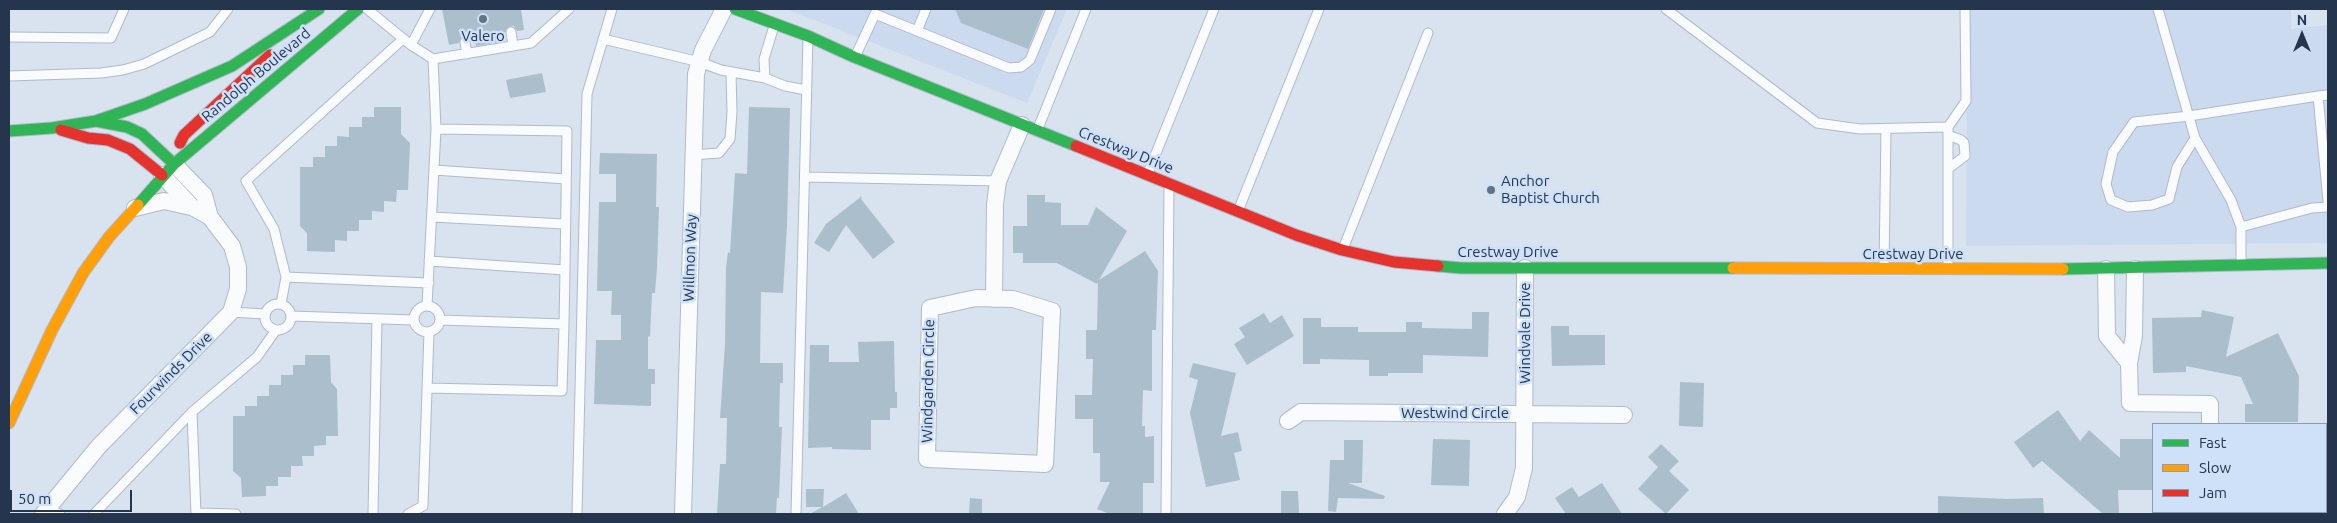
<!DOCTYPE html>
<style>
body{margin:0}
#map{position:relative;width:2337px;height:523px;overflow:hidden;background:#d9e2ef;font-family:Ubuntu,sans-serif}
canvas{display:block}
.frame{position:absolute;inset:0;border:10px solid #24354d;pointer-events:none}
.legend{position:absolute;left:2152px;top:423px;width:175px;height:90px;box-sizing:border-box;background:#cfe1f9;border:1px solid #8b9cb4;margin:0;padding:6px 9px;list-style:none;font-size:15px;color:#24354d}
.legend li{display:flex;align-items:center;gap:10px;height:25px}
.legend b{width:25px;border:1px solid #8b9cb4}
.north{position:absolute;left:2277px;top:10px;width:50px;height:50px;-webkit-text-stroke:4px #cfe1f9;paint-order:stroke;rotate:0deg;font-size:14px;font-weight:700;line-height:20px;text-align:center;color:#24354d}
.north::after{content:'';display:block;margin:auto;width:18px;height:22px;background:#24354d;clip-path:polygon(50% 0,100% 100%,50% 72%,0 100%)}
.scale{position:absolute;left:10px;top:490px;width:122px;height:22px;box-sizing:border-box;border:2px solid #24354d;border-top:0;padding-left:6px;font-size:15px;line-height:18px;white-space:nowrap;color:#24354d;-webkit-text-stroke:4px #cfe1f9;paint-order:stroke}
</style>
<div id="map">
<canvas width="2337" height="523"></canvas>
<div class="frame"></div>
<ul class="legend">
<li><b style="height:6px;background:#30b455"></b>Fast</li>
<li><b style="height:6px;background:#ff9f0a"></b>Slow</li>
<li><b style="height:6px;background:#e5322d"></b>Jam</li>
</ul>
<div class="north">N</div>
<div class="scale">50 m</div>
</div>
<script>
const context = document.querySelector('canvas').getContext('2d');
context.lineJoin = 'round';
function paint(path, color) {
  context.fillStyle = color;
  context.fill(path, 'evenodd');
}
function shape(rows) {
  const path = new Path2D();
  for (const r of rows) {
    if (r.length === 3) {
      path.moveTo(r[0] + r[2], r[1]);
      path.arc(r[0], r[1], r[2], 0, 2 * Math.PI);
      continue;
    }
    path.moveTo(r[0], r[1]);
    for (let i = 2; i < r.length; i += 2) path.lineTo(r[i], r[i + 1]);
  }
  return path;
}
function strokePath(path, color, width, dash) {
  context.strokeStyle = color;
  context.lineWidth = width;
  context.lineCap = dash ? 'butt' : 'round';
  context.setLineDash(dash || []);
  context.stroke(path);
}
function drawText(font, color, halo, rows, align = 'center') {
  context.font = font + ' Ubuntu,sans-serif';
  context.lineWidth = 5;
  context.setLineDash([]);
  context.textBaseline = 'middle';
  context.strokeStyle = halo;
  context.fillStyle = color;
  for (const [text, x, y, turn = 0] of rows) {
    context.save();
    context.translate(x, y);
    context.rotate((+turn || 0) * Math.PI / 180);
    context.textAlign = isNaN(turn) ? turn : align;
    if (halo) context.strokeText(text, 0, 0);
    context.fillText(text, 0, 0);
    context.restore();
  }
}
const built = shape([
 [786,9,1067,9,1027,103],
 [1967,9,2291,9,2291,29,2328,25,2328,243,1966,246]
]);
const building = shape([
 [442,9,521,9,524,30,517,31,514,26,508,27,505,33,500,34,501,42,476,46,475,41,471,41,464,36,461,38,459,43,449,45],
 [955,9,1044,9,1028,49,961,23],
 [542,73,546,92,510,98,506,80],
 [374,107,401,107,401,134,410,143,408,190,397,190,396,202,384,201,384,212,372,211,372,220,359,220,359,231,347,231,347,241,335,240,335,252,307,251,307,233,300,226,300,167,313,167,313,157,325,157,325,146,337,146,337,136,349,137,349,127,362,127,362,117,374,117],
 [749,107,790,108,787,225,783,293,761,292,760,363,783,363,783,383,780,383,779,427,782,427,779,498,777,498,776,514,717,514,720,464,726,464,727,418,720,418,725,344,726,268,728,252,730,253,735,173,747,174],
 [600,153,657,154,656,207,659,207,657,268,655,293,652,293,650,337,648,336,648,369,655,369,655,384,651,384,651,406,594,404,596,340,621,340,621,315,611,315,612,291,597,291,599,202,616,202,616,174,599,174],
 [1027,195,1045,195,1045,202,1061,203,1061,225,1088,225,1096,207,1127,231,1099,280,1145,251,1158,271,1156,330,1152,330,1152,391,1143,390,1142,426,1145,426,1145,437,1154,436,1154,483,1143,483,1143,514,1110,514,1097,509,1110,482,1100,482,1100,453,1093,453,1093,419,1075,419,1075,395,1092,395,1093,359,1086,359,1086,330,1097,330,1098,282,1097,284,1057,263,1023,263,1023,253,1013,253,1013,226,1027,226],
 [862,196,861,199,895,242,873,259,846,225,829,252,814,243,826,224],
 [2202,310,2234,317,2226,357,2278,333,2299,376,2298,422,2245,422,2245,404,2253,404,2241,377,2186,366,2186,372,2153,373,2152,318,2201,317],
 [1472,312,1489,312,1488,357,1423,355,1423,373,1388,373,1388,376,1369,376,1369,360,1320,359,1320,364,1303,364,1303,318,1321,318,1321,327,1358,327,1358,332,1406,332,1406,322,1422,322,1422,328,1472,329],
 [1264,313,1270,323,1282,315,1294,336,1247,365,1234,344,1245,337,1239,328],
 [1551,326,1569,326,1569,335,1605,335,1605,365,1552,366],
 [894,341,895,392,897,392,897,408,890,408,890,420,871,420,871,450,832,449,832,447,808,448,810,345,829,345,829,362,859,362,858,342],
 [305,355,330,355,331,382,337,389,338,436,326,436,326,445,314,446,314,456,302,456,303,466,291,466,291,477,278,477,278,486,266,486,266,496,242,497,241,478,233,471,233,416,245,416,245,406,257,406,257,396,269,396,269,385,281,385,281,375,293,375,293,365,305,365],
 [1193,363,1236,373,1221,436,1238,432,1242,451,1234,453,1240,480,1206,487,1190,413,1198,380,1189,377],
 [1680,382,1704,383,1703,427,1679,426],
 [2058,410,2080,441,2089,430,2120,458,2120,439,2152,439,2152,490,2118,490,2119,514,2103,514,2042,461,2033,468,2014,442],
 [1433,439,1470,440,1469,486,1431,485],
 [1344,440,1363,440,1362,483,1348,483,1385,496,1384,499,1338,498,1336,512,1328,511,1330,460,1344,460],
 [1661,444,1679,461,1669,471,1689,490,1666,514,1638,489,1658,467,1648,457],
 [1602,483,1622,514,1566,514,1555,498,1572,487,1579,497],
 [806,489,824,489,823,507,846,493,859,514,810,514,822,507,806,507],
 [1281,491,1298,491,1299,514,1281,514],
 [1938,496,2007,499,2043,498,2044,514,1938,514],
 [970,498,982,499,982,514,969,514]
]);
const lane = shape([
 [367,9,411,45,433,59,531,43,569,9],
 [1666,9,1817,123,1860,129,1948,127],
 [2158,9,2195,138,2231,200,2241,227,2241,264],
 [774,26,764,59,765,78,785,86,806,90],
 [917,31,926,9],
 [511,32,513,46],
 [9,37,111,38,124,9],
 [403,39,246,181,274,229,286,277,429,283],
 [603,39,700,62,721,70,765,78],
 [465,42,467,54],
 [411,45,430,9],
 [855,57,875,14,1009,68,1021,67,1030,60,1051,9],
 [9,76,101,73,123,70,144,64,210,32,228,9],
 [2328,95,2318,96,2328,201],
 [1037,131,1086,9],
 [2195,138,2177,167,2169,199,2152,205,2128,207,2111,200,2106,184,2113,152,2134,122,2189,116,2318,96],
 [692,155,719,153,730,139,732,112,731,72],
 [1948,169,1965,156,1964,143,1961,140,1948,135],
 [434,170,566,179],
 [1148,173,1214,9],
 [806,177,998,181],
 [1238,211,1319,9],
 [432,217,564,224],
 [2241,227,2312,208,2328,207],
 [1343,249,1428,33],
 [429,261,565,270,567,131,436,129,433,59],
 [1884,268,1886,129],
 [1948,268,1948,127,1966,101,1965,9],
 [278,317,13],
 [281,304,286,277],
 [427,306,436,129],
 [427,319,13],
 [231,312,265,314],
 [291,316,414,320],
 [440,320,564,324,565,270],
 [427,388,562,391,564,324],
 [192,412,196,514],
 [47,509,60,514],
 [196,513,236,514],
 [94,514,192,412,257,357,276,330],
 [373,514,377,319],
 [408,514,423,506,429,332],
 [577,514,587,94,612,9],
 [796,514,808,37],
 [1166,514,1169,185]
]);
const street = shape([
 [174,164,204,195,210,217],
 [135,208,164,201,191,207],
 [2106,269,2107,336,2129,363],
 [2135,269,2134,336,2129,363,2130,403,2210,404,2210,424],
 [976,298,1013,299,1052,311,1045,464,927,459,930,308,976,298],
 [994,299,995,204,998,181,1022,125],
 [1288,421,1301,412,1624,415],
 [2211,512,2211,514],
 [43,514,99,446,231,312,238,289,238,267,232,246,210,217,192,207,162,175],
 [683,514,696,74,703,50,724,9],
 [1505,514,1517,497,1524,468,1525,268]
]);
const fast = shape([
 [735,9,808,36,854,57,1076,146],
 [96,121,145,104,232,66,319,9],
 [9,131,52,128,96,121,127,127,142,134,174,164],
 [138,205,174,164,358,9],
 [1438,266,1461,268,1733,268],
 [2063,269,2328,263]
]);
const slow = shape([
 [1733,268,2063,269],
 [9,423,52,330,83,273,109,237,138,205]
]);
const jam = shape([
 [61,130,88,138,108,140,130,149,162,175],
 [180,143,184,135,270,55],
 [1076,146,1296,235,1342,250,1394,262,1438,266]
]);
const markers = [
 [483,19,5,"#637286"],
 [1491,190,5,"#637286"]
];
const poiNames = [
 ["Valero",483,36],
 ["Anchor",1501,181,"left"],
 ["Baptist Church",1501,198,"left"]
];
const streetNames = [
 ["Randolph Boulevard",256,75,-40],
 ["Crestway Drive",1126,150,22],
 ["Crestway Drive",1508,252],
 ["Crestway Drive",1913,254],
 ["Willmon Way",690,258,-88],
 ["Windvale Drive",1525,333,-90],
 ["Fourwinds Drive",171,373,-45],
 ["Windgarden Circle",928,381,-89],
 ["Westwind Circle",1455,413]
];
paint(built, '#ccdaef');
paint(building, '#abbecc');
strokePath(lane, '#afbacb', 11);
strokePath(street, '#afbacb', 18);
strokePath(fast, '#afbacb', 13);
strokePath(slow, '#afbacb', 13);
strokePath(jam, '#afbacb', 13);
strokePath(lane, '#f9fbfd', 9);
strokePath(street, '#f9fbfd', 16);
strokePath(fast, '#30b455', 11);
strokePath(slow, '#ff9f0a', 11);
strokePath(jam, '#e5322d', 11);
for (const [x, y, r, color] of markers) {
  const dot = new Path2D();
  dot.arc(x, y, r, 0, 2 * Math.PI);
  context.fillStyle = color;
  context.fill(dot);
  strokePath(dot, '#cfe1f9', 2);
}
drawText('15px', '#24354d', '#cfe1f9', poiNames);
drawText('15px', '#24354d', '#cfe1f9', streetNames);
</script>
